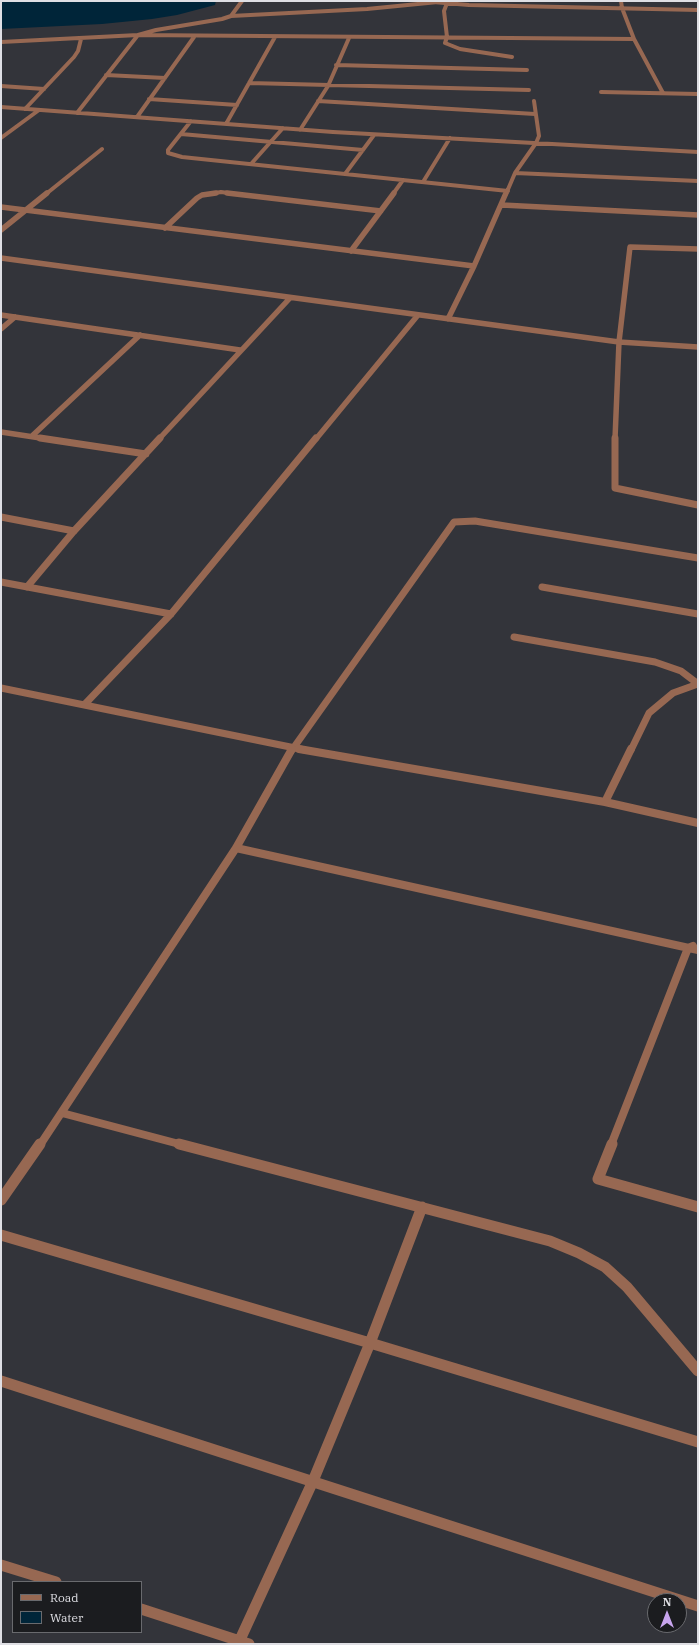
<!DOCTYPE html>
<style>
body{margin:0}
#map{position:relative;width:699px;height:1645px;overflow:hidden;background:#33343a;font-family:"IBM Plex Serif",serif}
canvas{display:block}
.frame{position:absolute;inset:0;border:2px solid #dfdfe4;pointer-events:none}
.legend{position:absolute;left:12px;top:1581px;width:130px;height:52px;box-sizing:border-box;background:#1b1c1f;border:1px solid #696a6e;margin:0;padding:5px 7px;list-style:none;font-size:12px;color:#dfdfe4}
.legend li{display:flex;align-items:center;gap:8px;height:20px}
.legend b{width:20px;border:1px solid #696a6e}
.north{position:absolute;left:647px;top:1593px;width:40px;height:40px;box-sizing:border-box;background:#1b1c1f;border:1px solid #696a6e;border-radius:50%;rotate:0deg;font-size:11px;font-weight:700;line-height:16px;text-align:center;color:#dfdfe4}
.north::after{content:'';display:block;margin:auto;width:14px;height:18px;background:#c8a5ee;clip-path:polygon(50% 0,100% 100%,50% 72%,0 100%)}
</style>
<div id="map">
<canvas width="699" height="1645"></canvas>
<div class="frame"></div>
<ul class="legend">
<li><b style="height:5px;background:#976852"></b>Road</li>
<li><b style="height:11px;background:#002539"></b>Water</li>
</ul>
<div class="north">N</div>
</div>
<script>
const context = document.querySelector('canvas').getContext('2d');
context.lineJoin = 'round';
function paint(path, color) {
  context.fillStyle = color;
  context.fill(path, 'evenodd');
}
function shape(rows) {
  const path = new Path2D();
  for (const r of rows) {
    path.moveTo(r[0], r[1]);
    for (let i = 2; i < r.length; i += 2) path.lineTo(r[i], r[i + 1]);
  }
  return path;
}
function strokePath(path, color, width, dash) {
  context.strokeStyle = color;
  context.lineWidth = width;
  context.lineCap = dash ? 'butt' : 'round';
  context.setLineDash(dash || []);
  context.stroke(path);
}
const water = shape([
 [1,1,216,1,215,5,177,15,152,19,102,24,1,29]
]);
const minorFar4 = shape([
 [621,1,622,8,634,39,663,93],
 [433,2,469,5,698,10],
 [447,3,444,11,447,37,445,43,460,49,512,57],
 [231,16,367,9,438,2],
 [1,42,138,35,634,39],
 [336,65,527,70],
 [106,75,165,78],
 [249,83,529,90],
 [1,86,44,89],
 [601,92,698,94],
 [149,99,237,105],
 [318,101,535,114],
 [1,107,333,132,698,152],
 [25,109,74,57,78,51,81,39],
 [77,113,138,35,156,30,222,19,231,16,242,1],
 [137,117,194,37],
 [191,121,168,150,168,153,182,157,508,191],
 [226,124,275,37],
 [300,130,328,86,349,38],
 [181,134,363,150],
 [1,138,39,110],
 [251,164,283,128],
 [515,173,698,181],
 [345,174,374,135],
 [423,182,450,138],
 [46,194,102,149],
 [210,194,221,192,236,194],
 [393,194,403,180],
 [506,194,515,173,536,143,539,136,534,101]
]);
const minorFar3 = shape([
 [227,193,381,211],
 [502,205,698,215],
 [1,207,474,266],
 [165,228,197,198,202,195,216,193],
 [1,230,47,193],
 [351,251,394,193],
 [1,258,619,342,698,347],
 [1,315,240,350],
 [448,319,474,266,506,193],
 [1,329,15,317],
 [1,432,47,439],
 [32,436,140,335],
 [159,439,290,298],
 [316,439,418,315],
 [615,439,619,342,630,247,698,249]
]);
const minorFar2 = shape([
 [40,438,146,454],
 [615,438,615,488,698,505],
 [1,517,74,531],
 [1,582,171,614],
 [27,587,74,531,160,438],
 [542,587,698,614],
 [514,637,655,662,681,671,698,684],
 [1,688,305,750],
 [85,704,171,614,316,438],
 [292,750,454,522,475,521,698,558],
 [631,750,649,713,673,693,698,684]
]);
const minorFar1 = shape([
 [299,749,605,802,698,823],
 [605,802,631,749],
 [236,848,698,950],
 [62,1113,183,1145],
 [40,1145,236,848,292,749],
 [611,1145,688,948,693,946]
]);
const minor = shape([
 [179,1144,550,1241,579,1253,605,1267,627,1287,698,1371],
 [612,1144,598,1179,698,1207],
 [1,1200,40,1144],
 [1,1235,370,1343,698,1442],
 [1,1381,698,1606],
 [1,1565,56,1582],
 [141,1609,249,1644],
 [238,1644,313,1481,370,1343,422,1207]
]);
paint(water, '#002539');
strokePath(minorFar4, '#976852', 4);
strokePath(minorFar3, '#976852', 5.5);
strokePath(minorFar2, '#976852', 7);
strokePath(minorFar1, '#976852', 8);
strokePath(minor, '#976852', 11);
</script>
